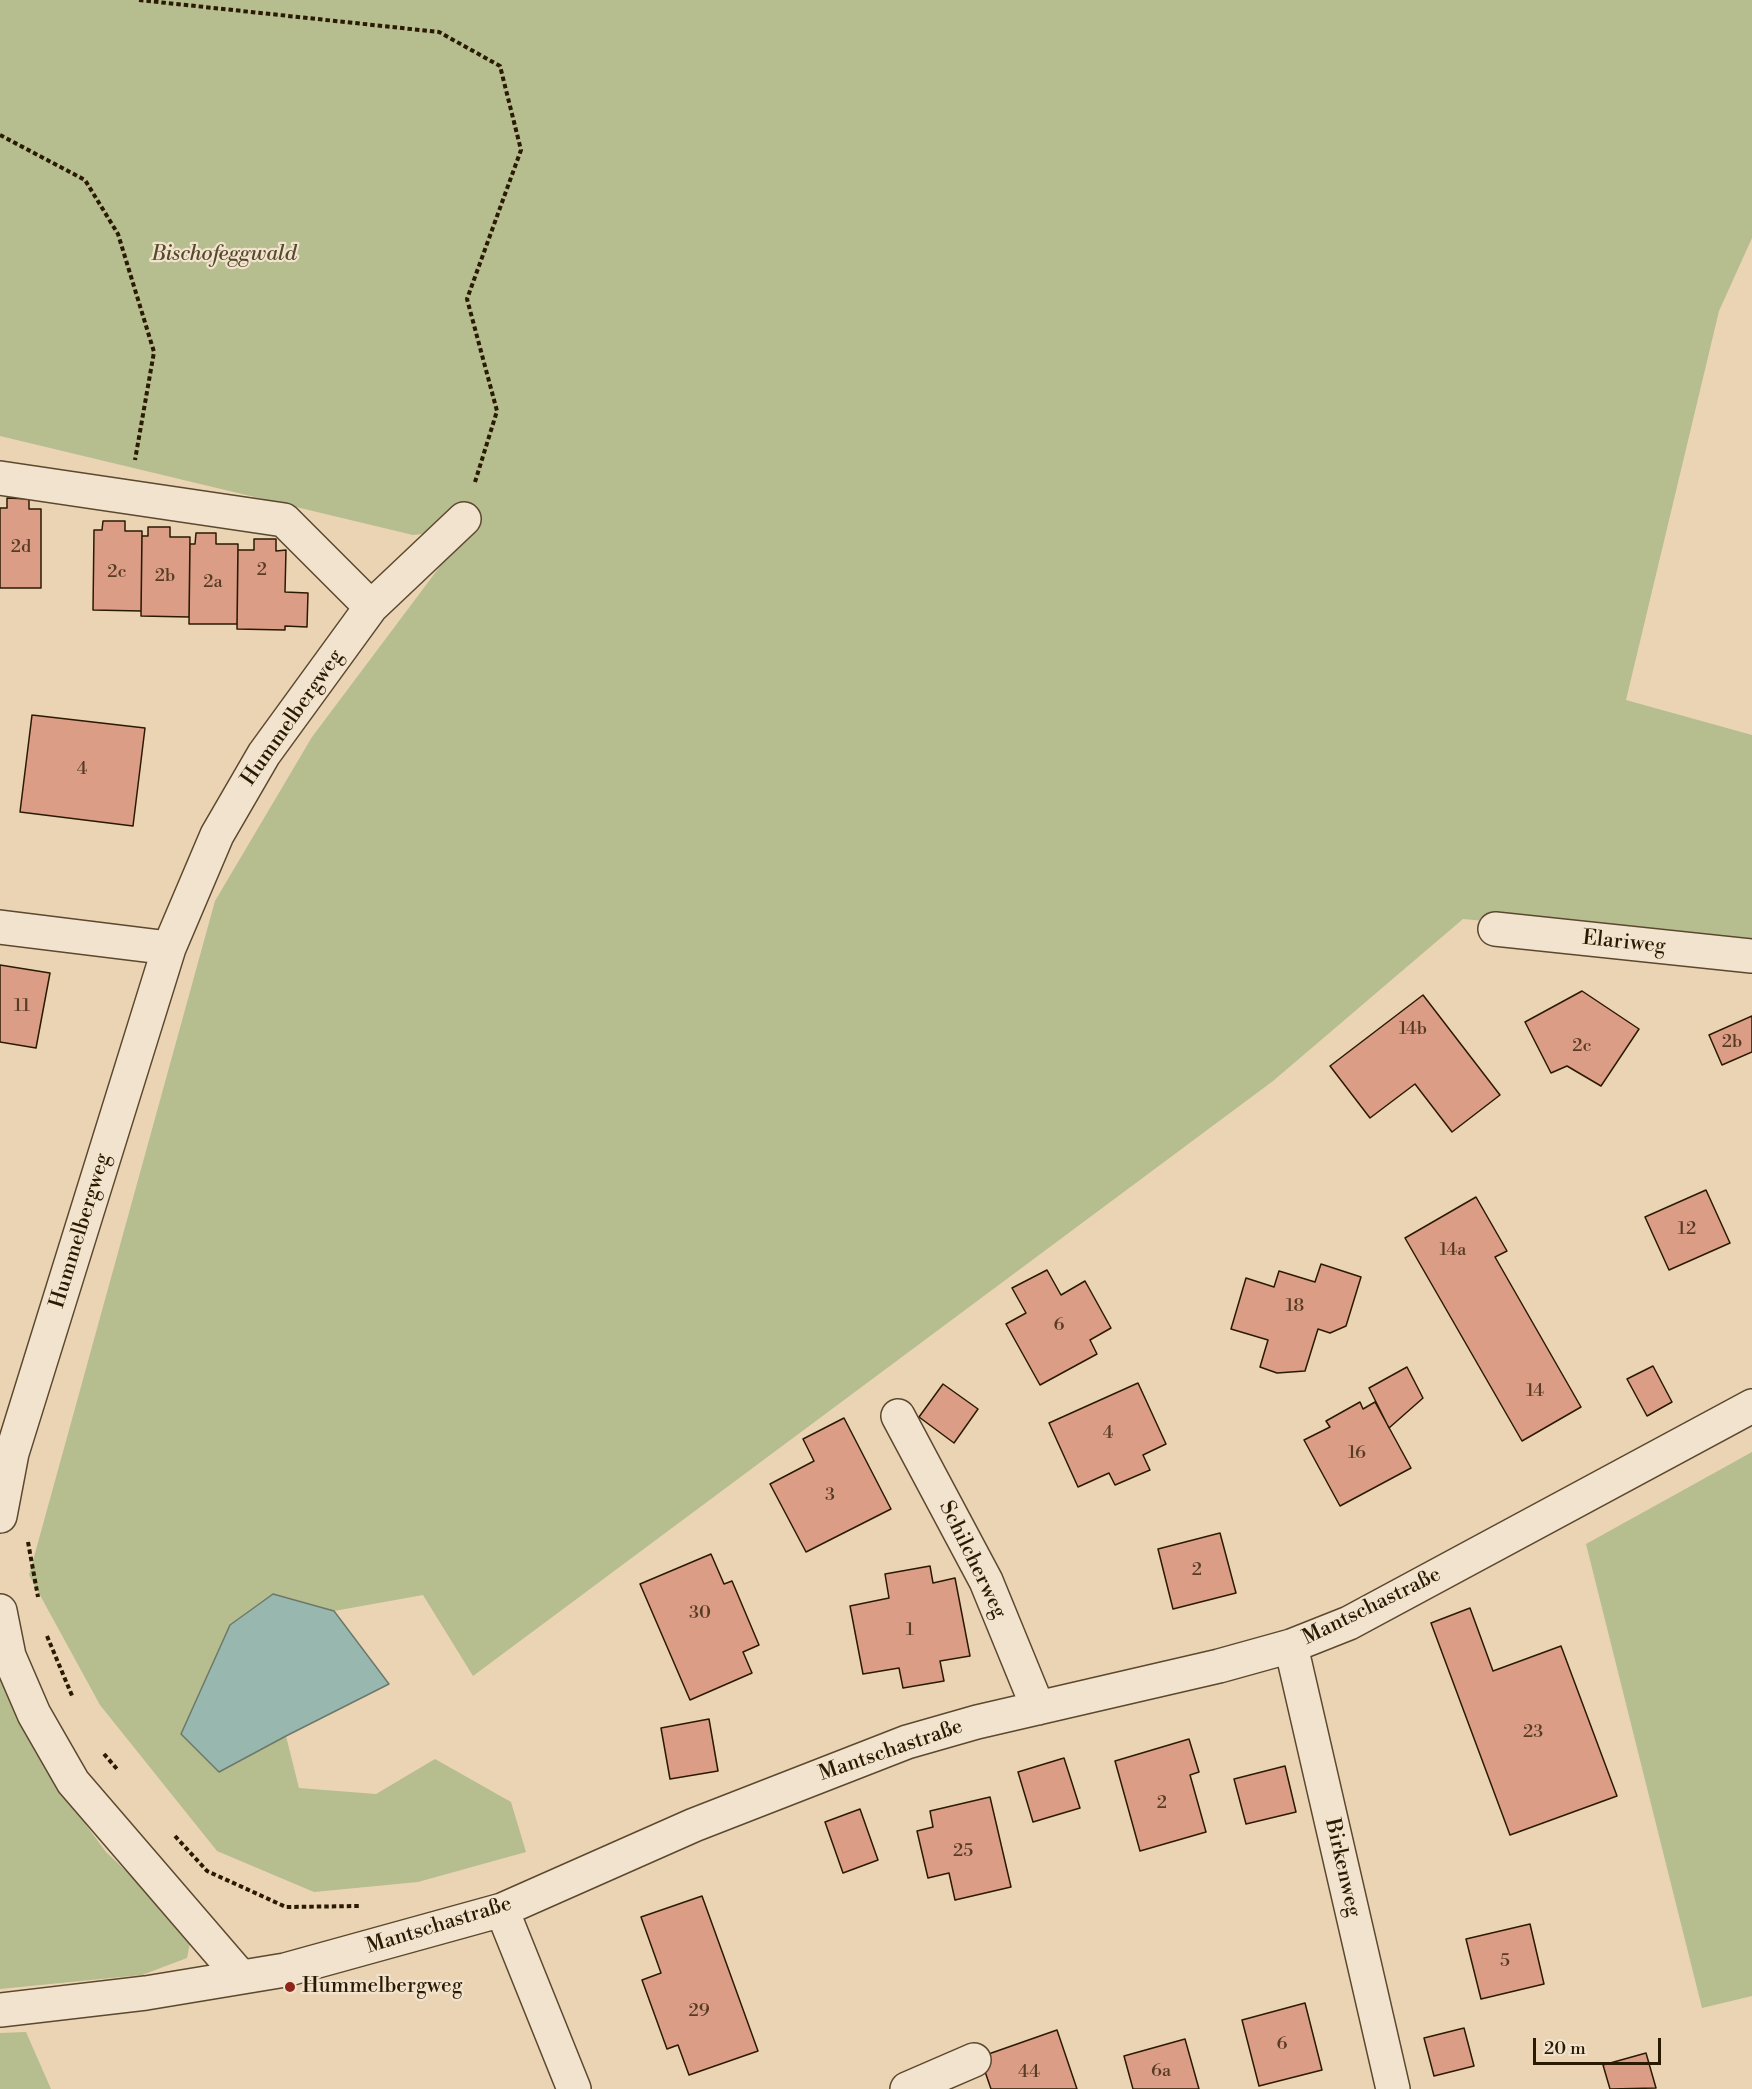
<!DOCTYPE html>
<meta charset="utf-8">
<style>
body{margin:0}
#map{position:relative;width:1752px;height:2089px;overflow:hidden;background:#ebd4b4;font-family:"Libre Bodoni",serif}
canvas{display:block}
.scale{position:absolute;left:1533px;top:2038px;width:128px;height:27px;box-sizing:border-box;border:3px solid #2b1a02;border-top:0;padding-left:8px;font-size:18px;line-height:21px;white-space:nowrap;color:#2b1a02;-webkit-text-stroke:4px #f2e3ce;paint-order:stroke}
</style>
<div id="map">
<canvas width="1752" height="2089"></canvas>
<div class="scale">20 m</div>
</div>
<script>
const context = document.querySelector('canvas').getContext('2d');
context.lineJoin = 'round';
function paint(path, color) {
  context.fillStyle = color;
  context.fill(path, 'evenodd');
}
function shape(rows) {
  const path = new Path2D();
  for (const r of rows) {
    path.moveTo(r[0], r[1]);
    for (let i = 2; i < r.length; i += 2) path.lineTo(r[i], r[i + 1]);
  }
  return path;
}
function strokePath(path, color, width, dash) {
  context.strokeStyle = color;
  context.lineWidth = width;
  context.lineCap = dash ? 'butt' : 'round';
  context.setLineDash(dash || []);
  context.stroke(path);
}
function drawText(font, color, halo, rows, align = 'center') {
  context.font = font + ' "Libre Bodoni",serif';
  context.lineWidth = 4.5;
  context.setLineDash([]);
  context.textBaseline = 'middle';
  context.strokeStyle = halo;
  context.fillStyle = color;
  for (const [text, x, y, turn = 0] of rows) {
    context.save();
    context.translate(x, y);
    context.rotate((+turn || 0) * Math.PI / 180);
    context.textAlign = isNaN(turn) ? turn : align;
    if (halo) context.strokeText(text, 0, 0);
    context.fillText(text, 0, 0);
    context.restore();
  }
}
const green = shape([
 [0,0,1752,0,1752,238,1719,311,1626,700,1752,735,1752,945,1463,919,1273,1081,473,1676,423,1595,334,1611,273,1594,230,1625,181,1734,219,1772,286,1736,299,1788,376,1794,435,1759,511,1802,526,1852,418,1882,314,1892,217,1851,100,1705,29,1575,215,901,312,737,468,529,413,535,0,436],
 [1752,1452,1752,1996,1702,2008,1586,1544],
 [0,1672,32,1733,86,1825,106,1852,192,1933,187,1958,142,1975,0,1989],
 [26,2032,51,2089,0,2089,0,2033]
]);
const water = shape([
 [273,1594,334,1611,389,1684,286,1736,219,1772,181,1734,230,1625,273,1594]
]);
const building = shape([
 [7,498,29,499,29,509,41,509,41,588,0,588,0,508,7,508,7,498],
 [103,521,125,521,125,531,142,531,141,611,93,610,94,530,102,530,103,521],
 [148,527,170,527,170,537,190,537,189,617,141,616,142,536,148,536,148,527],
 [196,533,216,533,216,544,238,544,237,624,189,624,190,544,195,544,196,533],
 [254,539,276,539,276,551,286,550,285,592,308,593,307,627,285,626,285,630,237,629,238,550,254,550,254,539],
 [32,715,145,728,133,826,20,812,32,715],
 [0,965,50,973,36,1048,0,1042,0,965],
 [1582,991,1639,1029,1601,1086,1567,1066,1551,1073,1525,1022,1582,991],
 [1423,995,1500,1095,1452,1132,1415,1084,1370,1118,1330,1066,1423,995],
 [1752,1016,1752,1052,1722,1065,1709,1035,1752,1016],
 [1706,1190,1730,1243,1669,1270,1645,1217,1706,1190],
 [1476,1197,1507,1251,1495,1257,1581,1407,1522,1441,1405,1238,1476,1197],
 [1321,1264,1361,1277,1346,1326,1330,1333,1318,1329,1305,1371,1277,1373,1260,1367,1268,1340,1231,1329,1246,1278,1274,1287,1279,1271,1315,1282,1321,1264],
 [1047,1270,1061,1295,1085,1281,1111,1328,1090,1340,1097,1354,1040,1385,1006,1324,1026,1313,1012,1288,1047,1270],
 [1653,1366,1672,1402,1647,1416,1627,1379,1653,1366],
 [1407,1367,1423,1398,1389,1428,1369,1388,1407,1367],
 [1138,1383,1166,1444,1143,1455,1150,1470,1115,1485,1109,1473,1078,1487,1049,1423,1138,1383],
 [943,1384,978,1409,954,1443,919,1417,943,1384],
 [1360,1402,1363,1409,1375,1402,1411,1468,1340,1506,1304,1440,1330,1427,1326,1421,1360,1402],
 [844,1418,891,1509,806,1552,770,1484,814,1461,803,1439,844,1418],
 [1220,1533,1236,1593,1173,1609,1158,1549,1220,1533],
 [711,1554,724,1584,732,1581,759,1645,743,1652,752,1673,690,1700,640,1584,711,1554],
 [930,1566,933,1583,955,1578,970,1656,940,1661,944,1681,903,1688,899,1668,863,1674,850,1606,889,1598,885,1574,930,1566],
 [1470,1608,1493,1671,1561,1646,1617,1796,1510,1835,1431,1623,1470,1608],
 [709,1719,718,1771,670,1779,661,1728,709,1719],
 [1189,1739,1199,1772,1190,1775,1206,1832,1140,1851,1115,1761,1189,1739],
 [1064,1758,1080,1808,1033,1822,1018,1772,1064,1758],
 [1285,1766,1296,1812,1246,1824,1234,1779,1285,1766],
 [990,1797,1011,1887,955,1900,949,1873,928,1878,917,1831,933,1827,930,1811,990,1797],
 [860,1809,878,1860,843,1873,825,1822,860,1809],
 [702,1896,758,2051,689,2075,678,2045,667,2049,642,1980,661,1973,641,1917,702,1896],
 [1530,1924,1544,1984,1481,1999,1466,1939,1530,1924],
 [1305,2003,1322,2070,1259,2086,1242,2020,1305,2003],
 [1464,2028,1474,2066,1434,2076,1424,2038,1464,2028],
 [1057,2030,1077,2089,991,2089,980,2057,1057,2030],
 [1185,2039,1199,2089,1133,2089,1124,2056,1185,2039],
 [1646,2053,1656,2088,1610,2089,1603,2065,1646,2053]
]);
const path = shape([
 [139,0,439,32,500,66,521,150,467,299,497,411,475,482],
 [0,135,85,180,118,234,154,352,135,460],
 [28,1542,38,1597],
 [47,1636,73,1698],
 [104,1754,117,1769],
 [175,1836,207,1871,286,1907,360,1906]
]);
const minor = shape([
 [0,478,284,520,371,607],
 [0,927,169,948],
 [1495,929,1752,956],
 [898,1416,986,1581,1038,1708],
 [0,1516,12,1453,169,948,217,835,264,754,371,607,464,519],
 [0,1611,9,1656,34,1714,73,1782,240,1976],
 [1291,1646,1393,2089],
 [502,1910,574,2089],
 [0,2010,146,1993,285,1970,502,1910,694,1825,907,1742,977,1722,1219,1666,1291,1646,1349,1623,1752,1406],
 [907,2089,974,2060]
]);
const markers = [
 [290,1987,6,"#8f2418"]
];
const numberNames = [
 ["2d",21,548],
 ["2",262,571],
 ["2c",117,573],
 ["2b",165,577],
 ["2a",213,583],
 ["4",82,770],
 ["11",22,1007],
 ["14b",1413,1030],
 ["2b",1732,1043],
 ["2c",1582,1047],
 ["12",1687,1230],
 ["14a",1453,1251],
 ["18",1295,1307],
 ["6",1059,1326],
 ["14",1535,1392],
 ["4",1108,1434],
 ["16",1357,1454],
 ["3",830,1496],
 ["2",1197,1571],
 ["30",700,1614],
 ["1",910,1631],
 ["23",1533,1733],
 ["2",1162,1804],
 ["25",963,1852],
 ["5",1505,1962],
 ["29",699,2012],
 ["6",1282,2045],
 ["6a",1161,2072],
 ["44",1029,2073]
];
const parkNames = [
 ["Bischofeggwald",224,255]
];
const streetNames = [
 ["Hummelbergweg",293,718,-55],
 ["Elariweg",1624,943,6],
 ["Hummelbergweg",81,1231,-73],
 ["Schilcherweg",972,1560,64],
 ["Mantschastraße",1372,1607,-26],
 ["Mantschastraße",891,1751,-19],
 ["Birkenweg",1342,1868,77],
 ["Mantschastraße",439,1926,-17]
];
const poiNames = [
 ["Hummelbergweg",302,1987]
];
paint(green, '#b6bd8e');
paint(water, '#98b8af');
strokePath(water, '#6c796a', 1.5);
paint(building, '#db9d86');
strokePath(building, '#2b1a02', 1.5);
strokePath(minor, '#5b482e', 36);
strokePath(path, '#2b1a02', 4, [4.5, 3]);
strokePath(minor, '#f2e3ce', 33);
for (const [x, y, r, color] of markers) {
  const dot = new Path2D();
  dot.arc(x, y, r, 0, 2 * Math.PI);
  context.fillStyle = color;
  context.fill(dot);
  strokePath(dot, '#f2e3ce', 2);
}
drawText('18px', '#573b23', null, numberNames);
drawText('italic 21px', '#554b2c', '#f2e3ce', parkNames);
drawText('21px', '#2b1a02', '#f2e3ce', streetNames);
drawText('21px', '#2b1a02', '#f2e3ce', poiNames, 'left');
</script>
